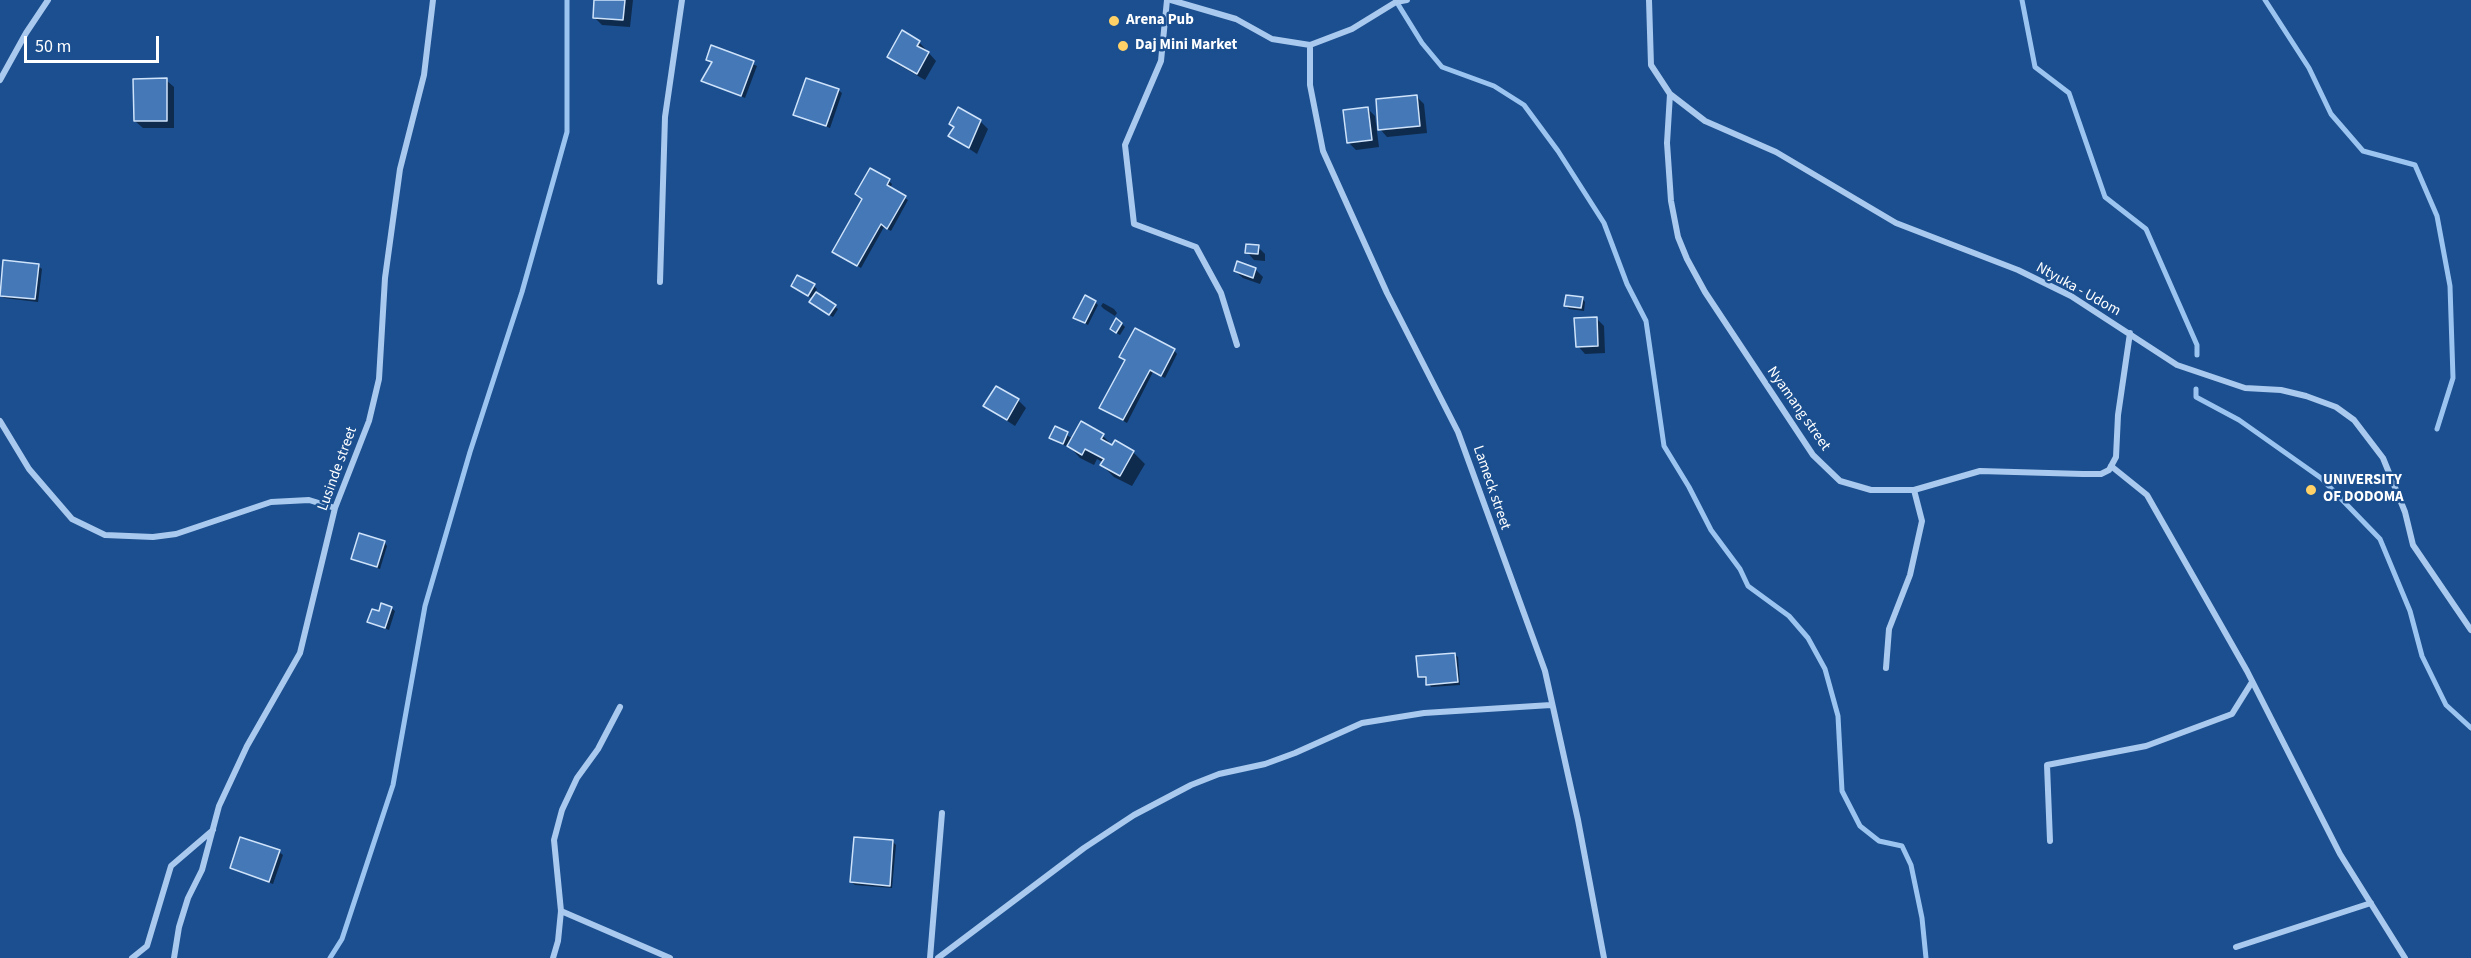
<!DOCTYPE html>
<style>
body{margin:0}
#map{position:relative;width:2471px;height:958px;overflow:hidden;background:#1b4f8f;font-family:"Source Sans 3",sans-serif}
canvas{display:block}
.scale{position:absolute;left:24px;top:36px;width:135px;height:27px;box-sizing:border-box;border:3px solid #fff;border-top:0;padding-left:8px;font-size:18px;line-height:21px;white-space:nowrap;color:#fff;-webkit-text-stroke:4px #1b4f8f;paint-order:stroke}
</style>
<div id="map">
<canvas width="2471" height="958"></canvas>
<div class="scale">50 m</div>
</div>
<script>
const c = document.querySelector('canvas').getContext('2d');
c.lineJoin = 'round';
function fillPath(path, color) { c.fillStyle = color; c.fill(path, 'evenodd'); }
const toPath = rows => new Path2D(rows.map(r => 'M' + r).join(''));
function strokePath(path, color, width, dash) { c.strokeStyle = color; c.lineWidth = width; c.lineCap = dash ? 'butt' : 'round'; c.setLineDash(dash || []); c.stroke(path); }
function write(font, color, halo, rows, align = 'center') {
  c.font = font + ' "Source Sans 3",sans-serif'; c.lineWidth = 5; c.setLineDash([]); c.textBaseline = 'middle'; c.strokeStyle = halo; c.fillStyle = color; for (const [text, x, y, turn = 0] of rows) {
    c.save(); c.translate(x, y); c.rotate((+turn || 0) * Math.PI / 180); c.textAlign = isNaN(turn) ? turn : align; if (halo) c.strokeText(text, 0, 0); c.fillText(text, 0, 0); c.restore();
  }
}
const shadow = toPath([
 [596,0,633,0,630,27,602,25,594,17],
 [919,42,936,61,925,80,897,64,889,57],
 [712,47,757,66,745,98,703,80,713,63,707,59],
 [166,80,174,87,174,128,143,128,135,121],
 [838,90,842,93,830,128,795,114],
 [1417,97,1424,104,1427,133,1387,137,1380,129],
 [1368,109,1375,116,1379,147,1356,150,1348,142],
 [980,121,988,129,977,154,950,136,955,128,951,124],
 [889,181,892,184,890,189,908,200,891,231,884,227,861,268,834,252],
 [1258,247,1265,254,1265,261,1254,260,1247,252],
 [38,266,42,269,38,302,4,298,1,295],
 [1255,269,1263,277,1260,284,1243,278,1235,271],
 [814,286,817,289,815,293,838,309,833,317,814,306,811,302,813,299,796,289],
 [1582,298,1585,302,1584,311,1569,309,1566,306],
 [1095,302,1098,305,1088,325,1075,317],
 [1103,303,1114,309,1117,313,1115,316,1104,309,1101,306],
 [1596,318,1604,326,1605,353,1585,354,1578,346],
 [1122,324,1125,327,1120,335,1115,332],
 [1174,350,1177,354,1165,378,1153,372,1127,423,1101,408],
 [1018,400,1026,408,1015,426,985,406],
 [1056,428,1073,439,1103,436,1113,446,1133,452,1145,464,1132,486,1114,477,1102,465,1104,463,1097,459,1094,465,1080,458,1067,444,1066,446,1055,441,1051,438],
 [384,542,387,546,380,569,353,559],
 [391,608,395,611,389,630,369,622],
 [1454,654,1458,657,1460,685,1431,687,1427,680,1420,676],
 [893,842,896,845,892,888,855,885,851,882],
 [279,852,283,855,273,884,232,868]
]);
const stream = toPath([
 [2022,0,2035,67,2069,93,2105,197,2146,229,2197,345,2197,355],
 [2265,0,2309,68,2331,114,2363,151,2415,165,2437,216,2450,286,2453,378,2437,429],
 [1396,1,1422,43,1442,67,1494,86,1524,105,1558,151,1604,223,1627,284,1646,321,1664,446,1689,487,1711,530,1740,569,1748,586,1789,616,1808,638,1825,669,1838,716,1842,791,1860,826,1879,841,1902,846,1911,865,1922,918,1926,958],
 [2196,389,2196,397,2239,420,2321,478,2380,539,2410,611,2422,656,2446,705,2471,728],
 [330,958,342,939,393,785,425,606,470,452,522,292,567,132,567,0]
]);
const building = toPath([
 [594,0,625,0,623,20,593,18,594,0],
 [902,30,920,41,917,46,929,52,917,74,887,57,902,30],
 [711,45,754,61,741,96,701,81,712,62,706,60,711,45],
 [167,78,167,121,134,121,133,79,167,78],
 [806,78,839,89,826,126,793,115,806,78],
 [1417,95,1420,126,1378,130,1376,99,1417,95],
 [958,107,981,120,969,148,948,136,954,127,949,124,958,107],
 [1368,107,1372,140,1347,143,1343,110,1368,107],
 [870,168,890,179,887,185,906,196,887,229,881,224,857,266,832,252,862,199,855,194,870,168],
 [1246,244,1259,245,1258,254,1245,253,1246,244],
 [3,260,39,264,35,299,0,296,3,260],
 [1237,261,1256,268,1253,278,1234,271,1237,261],
 [797,275,815,284,808,296,791,286,797,275],
 [816,292,836,305,829,315,809,302,816,292],
 [1085,295,1096,301,1085,323,1073,318,1085,295],
 [1566,295,1583,297,1581,308,1564,306,1566,295],
 [1597,317,1598,346,1576,347,1574,318,1597,317],
 [1116,318,1122,323,1116,333,1110,329,1116,318],
 [1135,328,1175,349,1161,376,1150,370,1123,420,1099,408,1125,360,1119,357,1135,328],
 [996,386,1019,399,1007,420,983,406,996,386],
 [1081,421,1104,434,1101,439,1112,445,1115,440,1134,451,1120,476,1100,465,1104,459,1085,449,1082,455,1067,446,1081,421],
 [1055,426,1068,432,1063,444,1049,438,1055,426],
 [359,533,385,541,377,567,351,559,359,533],
 [381,603,392,607,385,628,367,622,372,609,379,611,381,603],
 [1455,653,1458,682,1426,685,1426,677,1418,677,1416,656,1455,653],
 [240,837,280,850,269,882,230,868,240,837],
 [854,837,893,840,890,886,850,882,854,837]
]);
const minor = toPath([
 [1167,0,1161,61,1125,145,1134,224,1196,247,1221,293,1237,345],
 [1171,0,1236,19,1272,39,1310,45,1352,29,1396,2,1407,0],
 [1649,0,1651,65,1670,94,1705,121,1776,152,1896,223,2018,270,2071,296,2177,365,2245,388,2281,390,2306,396,2336,407,2354,420,2383,458,2405,512,2413,545,2471,630],
 [1310,45,1310,85,1323,151,1387,293,1458,432,1545,671,1578,820,1604,958],
 [0,80,26,33,48,0],
 [1670,94,1667,143,1671,201,1678,237,1687,259,1705,292,1813,455,1840,481,1871,490,1914,490,1980,471,2083,474,2101,474,2109,470,2116,457,2118,415,2130,333],
 [660,282,665,117,682,0],
 [0,421,29,469,72,519,105,535,153,537,176,534,271,502,309,500,335,508],
 [2111,466,2147,495,2247,671,2340,854,2405,958],
 [1886,668,1889,629,1910,575,1922,521,1914,490],
 [2050,841,2047,765,2146,746,2232,714,2252,682],
 [561,911,670,958],
 [2236,947,2371,903],
 [132,958,147,946,171,866,213,830],
 [174,958,179,927,188,898,202,870,219,806,247,746,300,653,335,508,369,421,379,379,385,278,400,169,424,75,433,0],
 [553,958,558,941,561,911,554,840,562,810,577,778,598,749,620,707],
 [930,958,942,813],
 [938,958,1084,848,1134,815,1191,785,1219,774,1265,764,1295,753,1362,723,1424,713,1551,705]
]);
const markers = [
 [1114,21,6,"#ffd166"],
 [1123,46,6,"#ffd166"],
 [2311,490,6,"#ffd166"]
];
const poiNames = [
 ["Arena Pub",1126,21],
 ["Daj Mini Market",1135,46],
 ["UNIVERSITY",2323,481],
 ["OF DODOMA",2323,498]
];
const streetNames = [
 ["Ntyuka - Udom",2078,290,29],
 ["Nyamang street",1798,409,55],
 ["Lusinde street",338,469,-70],
 ["Lameck street",1491,488,71]
];
fillPath(shadow, '#0007');
strokePath(stream, '#9cc4f0', 5);
fillPath(building, '#4478b7');
strokePath(building, '#cfe3fa', 1.5);
strokePath(minor, '#a9c9ee', 6);
for (const [x, y, r, color] of markers) { const dot = new Path2D(); dot.arc(x, y, r, 0, 2 * Math.PI); c.fillStyle = color; c.fill(dot); strokePath(dot, '#1b4f8f', 2); }
write('bold 15px', '#fff', '#1b4f8f', poiNames, 'left');
write('15px', '#fff', '#1b4f8f', streetNames);
</script>
